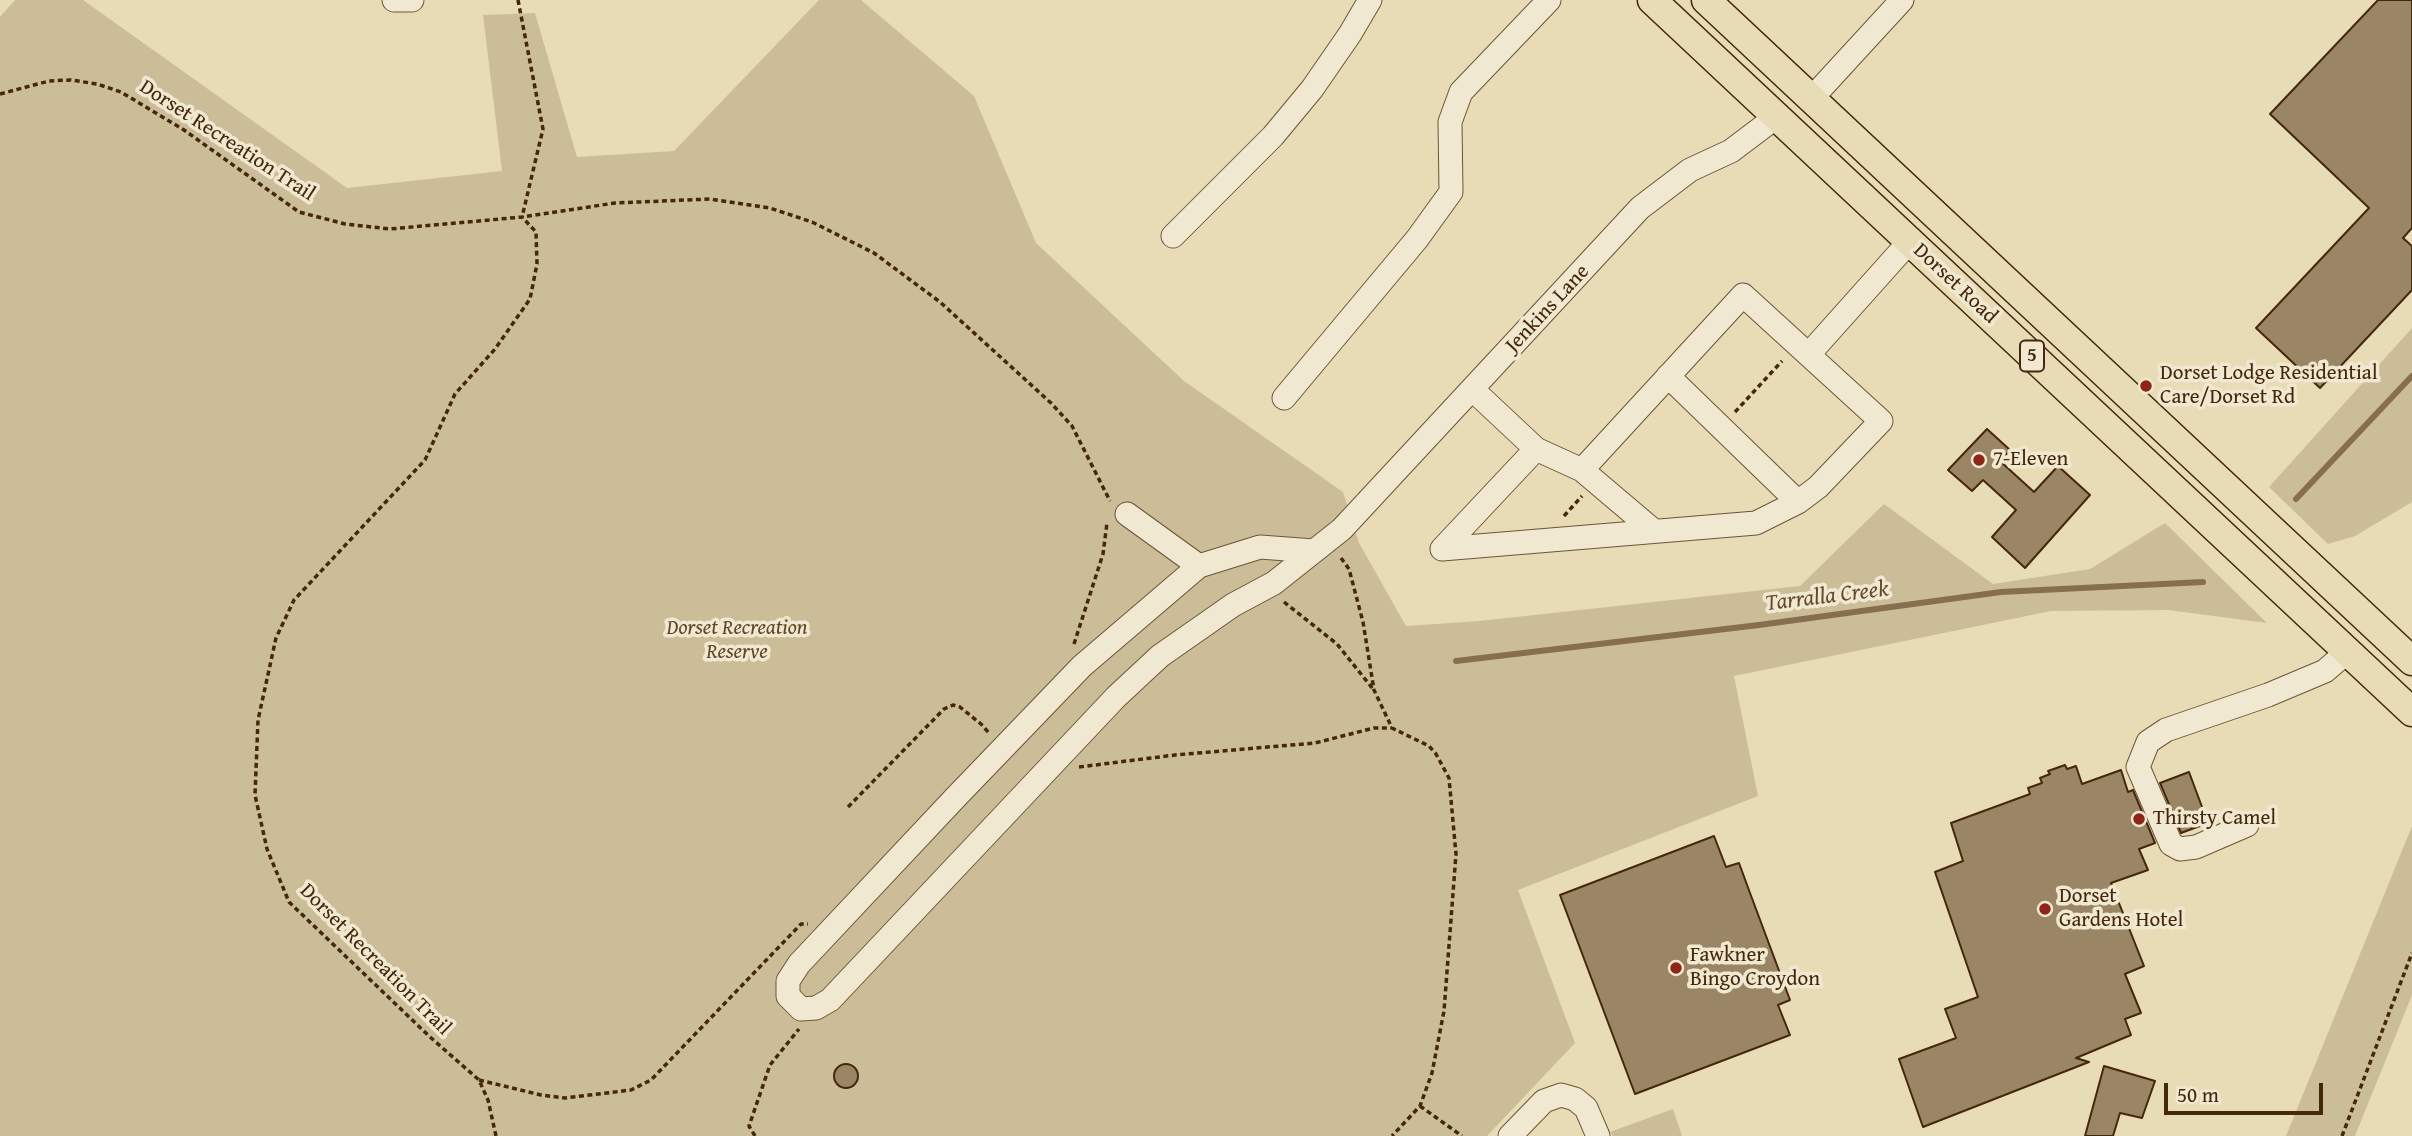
<!DOCTYPE html>
<style>
body{margin:0}
#map{position:relative;width:2412px;height:1136px;overflow:hidden;background:#e8dcb6;font-family:"Gentium Book Plus",serif}
canvas{display:block}
.scale{position:absolute;left:2164px;top:1083px;width:159px;height:32px;box-sizing:border-box;border:4px solid #45270c;border-top:0;padding-left:9px;font-size:21px;line-height:24px;white-space:nowrap;color:#45270c;-webkit-text-stroke:5px #f0e8d0;paint-order:stroke}
</style>
<div id="map">
<canvas width="2412" height="1136"></canvas>
<div class="scale">50 m</div>
</div>
<script>
const c = document.querySelector('canvas').getContext('2d');
c.lineJoin = 'round';
function fillPath(path, color) { c.fillStyle = color; c.fill(path, 'evenodd'); }
const toPath = rows => new Path2D(rows.map(r => 'M' + r).join(''));
function strokePath(path, color, width, dash) { c.strokeStyle = color; c.lineWidth = width; c.lineCap = dash ? 'butt' : 'round'; c.setLineDash(dash || []); c.stroke(path); }
function write(font, color, halo, rows, align = 'center') {
  c.font = font + ' "Gentium Book Plus",serif'; c.lineWidth = 7; c.setLineDash([]); c.textBaseline = 'middle'; c.strokeStyle = halo; c.fillStyle = color; for (const [text, x, y, turn = 0] of rows) {
    c.save(); c.translate(x, y); c.rotate((+turn || 0) * Math.PI / 180); c.textAlign = isNaN(turn) ? turn : align; if (halo) c.strokeText(text, 0, 0); c.fillText(text, 0, 0); c.restore();
  }
}
const green = toPath([
 [15,0,83,0,347,188,502,171,483,15,535,13,577,157,674,151,819,0,861,0,974,96,1036,243,1184,381,1343,492,1359,543,1406,626,1479,621,1800,586,1884,504,1993,584,2090,569,2165,523,2267,623,2168,610,2051,611,1734,676,1758,796,1518,890,1575,1043,1487,1136,0,1136,0,17],
 [2412,328,2412,502,2355,536,2328,544,2269,487],
 [2412,826,2412,995,2355,1136,2286,1136],
 [1673,1109,1682,1136,1613,1136,1610,1132]
]);
const stream = toPath([
 [2296,499,2412,376],
 [1456,661,1759,625,2001,592,2203,582]
]);
const building = toPath([
 [2378,0,2412,0,2412,228,2403,238,2412,246,2412,290,2320,388,2256,328,2369,208,2270,114,2378,0],
 [1987,429,2010,450,2000,461,2034,492,2058,466,2090,495,2025,568,1992,537,2016,510,1983,480,1972,491,1948,470,1987,429],
 [2065,765,2067,769,2076,766,2082,784,2121,770,2128,792,2133,790,2155,843,2139,849,2148,870,2111,883,2144,966,2125,974,2141,1013,2125,1019,2131,1035,2076,1058,2089,1062,1923,1127,1899,1059,1956,1038,1945,1009,1978,997,1935,872,1963,861,1951,823,2030,794,2028,788,2042,783,2040,778,2050,774,2048,771,2065,765],
 [2189,772,2208,823,2181,833,2160,783,2189,772],
 [1714,836,1726,867,1739,863,1750,893,1790,1000,1778,1005,1790,1035,1635,1094,1560,895,1714,836],
 '834 1076a12 12 0 1 1 24 0a12 12 0 1 1-24 0Z',
 [2104,1066,2155,1081,2142,1118,2120,1113,2113,1136,2085,1136,2104,1066]
]);
const path = toPath([
 [518,0,543,129,522,217],
 [0,94,49,81,71,80,97,84,121,92,184,130,299,212,345,224,390,229,522,217,615,203,710,199,770,208,812,222,874,253,940,302,1051,403,1072,426,1110,501],
 [1735,412,1782,361],
 [1564,516,1582,496],
 [1341,558,1349,569,1363,622,1374,690,1392,728,1429,746,1436,754,1449,778,1456,854,1444,1011,1432,1073,1420,1106,1392,1136],
 [1284,602,1337,644,1373,689],
 [1074,644,1103,554,1107,523],
 [1079,767,1175,755,1315,743,1374,728,1392,728],
 [848,807,944,709,953,705,960,707,981,724,989,733],
 [479,1080,541,1095,565,1098,631,1090,651,1080,801,924,808,924],
 [1420,1106,1462,1136],
 [496,1136,488,1100,479,1080,430,1037,289,902,267,849,255,795,258,720,276,638,294,600,425,460,455,394,495,349,530,299,537,264,536,232,522,217],
 [755,1136,749,1126,770,1065,799,1029],
 [2342,1136,2412,953]
]);
const minor = toPath([
 [394,0,412,0],
 [1812,98,1902,0],
 [1173,236,1273,136,1312,89,1350,34,1370,0],
 [1809,354,1910,241],
 [1668,376,1798,502],
 [1473,390,1536,449,1582,470,1654,531],
 [1284,398,1417,239,1451,192,1450,122,1461,92,1549,0],
 [1536,449,1442,549,1756,523,1798,502,1818,487,1881,421,1743,295,1582,470],
 [1127,514,1199,566],
 [1314,551,1260,547,1199,566,1082,666,955,798,799,964,788,981,788,996,801,1009,816,1008,830,1000,1116,697,1160,656,1233,605,1274,583,1342,529,1640,208,1690,170,1731,151,1776,117],
 [2247,825,2196,847,2180,849,2171,844,2138,767,2148,742,2166,730,2268,695,2325,671,2347,652],
 [1510,1136,1544,1101,1561,1095,1575,1099,1586,1108,1598,1136]
]);
const major = toPath([
 [1652,0,2412,712],
 [1706,0,2412,661]
]);
const markers = [
 [2146,386,7,"#8f2418"],
 [1979,460,7,"#8f2418"],
 [2139,819,7,"#8f2418"],
 [2045,909,7,"#8f2418"],
 [1676,968,7,"#8f2418"]
];
const shields = [
 [2032,356,24]
];
const shieldNames = [
 ["5",2032,356]
];
const streetNames = [
 ["Dorset Recreation Trail",227,141,33],
 ["Dorset Road",1955,284,43],
 ["Jenkins Lane",1548,309,-47],
 ["Dorset Recreation Trail",375,960,45]
];
const poiNames = [
 ["Dorset Lodge Residential",2160,374],
 ["Care/Dorset Rd",2160,398],
 ["7-Eleven",1993,460],
 ["Thirsty Camel",2153,819],
 ["Dorset",2059,897],
 ["Gardens Hotel",2059,921],
 ["Fawkner",1690,956],
 ["Bingo Croydon",1690,980]
];
const parkNames = [
 ["Dorset Recreation",737,629],
 ["Reserve",737,653]
];
const waterNames = [
 ["Tarralla Creek",1827,597,-7]
];
fillPath(green, '#ccbd99');
strokePath(stream, '#866e4f', 6);
fillPath(building, '#9a8564');
strokePath(building, '#45270c', 2);
strokePath(minor, '#6e5436', 25);
strokePath(major, '#45270c', 31);
strokePath(path, '#45270c', 3.5, [5, 3.5]);
strokePath(minor, '#f0e8d0', 23);
strokePath(major, '#e8dcb6', 28);
for (const [x, y, r, color] of markers) { const dot = new Path2D(); dot.arc(x, y, r, 0, 2 * Math.PI); c.fillStyle = color; c.fill(dot); strokePath(dot, '#f0e8d0', 2.5); }
for (const [x, y, w] of shields) { const box = new Path2D(); box.roundRect(x - w / 2, y - 15.5, w, 31, 5); c.fillStyle = '#f0e8d0'; c.fill(box); strokePath(box, '#45270c', 2); }
write('bold 19px', '#45270c', null, shieldNames);
write('21px', '#45270c', '#f0e8d0', streetNames);
write('21px', '#45270c', '#f0e8d0', poiNames, 'left');
write('italic 21px', '#604528', '#f0e8d0', parkNames);
write('italic 23px', '#654b2e', '#f0e8d0', waterNames);
</script>
